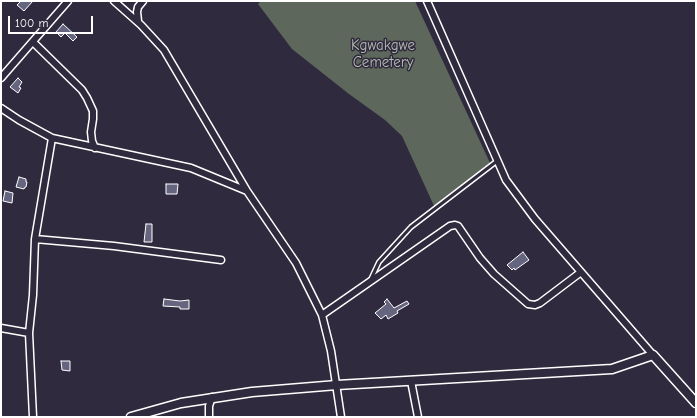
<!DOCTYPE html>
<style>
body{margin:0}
#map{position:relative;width:697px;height:418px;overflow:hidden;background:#2f2a3d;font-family:"Comic Neue",sans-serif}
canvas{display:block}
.frame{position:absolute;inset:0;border:2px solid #fff;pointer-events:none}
.scale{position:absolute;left:8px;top:16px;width:85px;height:18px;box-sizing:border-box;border:2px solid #fff;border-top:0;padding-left:5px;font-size:12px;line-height:14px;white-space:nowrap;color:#fff;-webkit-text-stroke:3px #2f2a3d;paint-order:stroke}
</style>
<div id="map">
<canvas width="697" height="418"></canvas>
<div class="frame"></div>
<div class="scale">100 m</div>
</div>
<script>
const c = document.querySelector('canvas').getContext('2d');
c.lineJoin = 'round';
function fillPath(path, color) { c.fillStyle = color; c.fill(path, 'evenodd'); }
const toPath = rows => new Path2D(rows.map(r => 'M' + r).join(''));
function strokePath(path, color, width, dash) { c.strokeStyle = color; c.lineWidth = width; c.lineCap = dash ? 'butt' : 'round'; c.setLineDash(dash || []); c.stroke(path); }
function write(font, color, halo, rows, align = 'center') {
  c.font = font + ' "Comic Neue",sans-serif'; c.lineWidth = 3; c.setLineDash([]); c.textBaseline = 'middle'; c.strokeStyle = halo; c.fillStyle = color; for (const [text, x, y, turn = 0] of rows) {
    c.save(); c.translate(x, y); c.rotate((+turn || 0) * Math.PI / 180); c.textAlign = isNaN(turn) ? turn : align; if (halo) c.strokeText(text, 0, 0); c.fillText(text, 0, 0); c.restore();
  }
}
const green = toPath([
 [261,1,415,1,491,165,435,208,402,136,385,120,349,94,292,49,258,4]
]);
const building = toPath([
 [21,1,33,1,24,11,17,5,21,1],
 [63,24,77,37,73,41,65,33,61,37,56,32,63,24],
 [18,78,22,82,19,87,21,88,18,93,10,87,18,78],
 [19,177,26,179,26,182,27,182,26,187,25,187,24,189,16,187,19,177],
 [166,184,178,184,177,194,166,194,166,184],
 [5,191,13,193,12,203,3,201,5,191],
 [146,224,152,224,152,242,144,242,146,224],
 [523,252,529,260,515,270,514,268,512,270,507,265,523,252],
 [164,299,180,301,189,300,189,309,180,309,180,307,163,306,164,299],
 [387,299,394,308,407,301,409,304,397,311,398,313,388,319,386,315,381,319,375,313,386,304,384,302,387,299],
 [61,361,70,361,70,371,62,370,61,361]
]);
const lane = toPath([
 [371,279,379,262,411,227,497,161]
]);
const street = toPath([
 [114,1,141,25,164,50,247,191,296,263,322,315],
 [427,1,506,180,535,219,653,355],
 [138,21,137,12,138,7,143,1],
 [33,42,82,90,87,98,93,111,93,119,91,132,92,141,95,148],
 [1,78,68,1],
 [1,108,19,120,52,138,191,168,247,191],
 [35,239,114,246,221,260],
 [1,328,29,333],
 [411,381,418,417],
 [33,417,29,333,33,295,35,239,52,138],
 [209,417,209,406,212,397],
 [341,417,331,351,322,315,450,226,455,225,458,226,480,258,494,274,528,304,535,305,540,303,581,272]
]);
const secondary = toPath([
 [131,417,181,403,252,392,337,385,612,369,653,355,696,403]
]);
const parkNames = [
 ["Kgwakgwe",383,46],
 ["Cemetery",383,63]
];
fillPath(green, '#5e675b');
fillPath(building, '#666580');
strokePath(building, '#fff', 1);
strokePath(lane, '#fff', 6);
strokePath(street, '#fff', 9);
strokePath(secondary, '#fff', 11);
strokePath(lane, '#2f2a3d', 3);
strokePath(street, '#2f2a3d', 6);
strokePath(secondary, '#2f2a3d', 8);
write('15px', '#b7bbb5', '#2f2a3d', parkNames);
</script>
